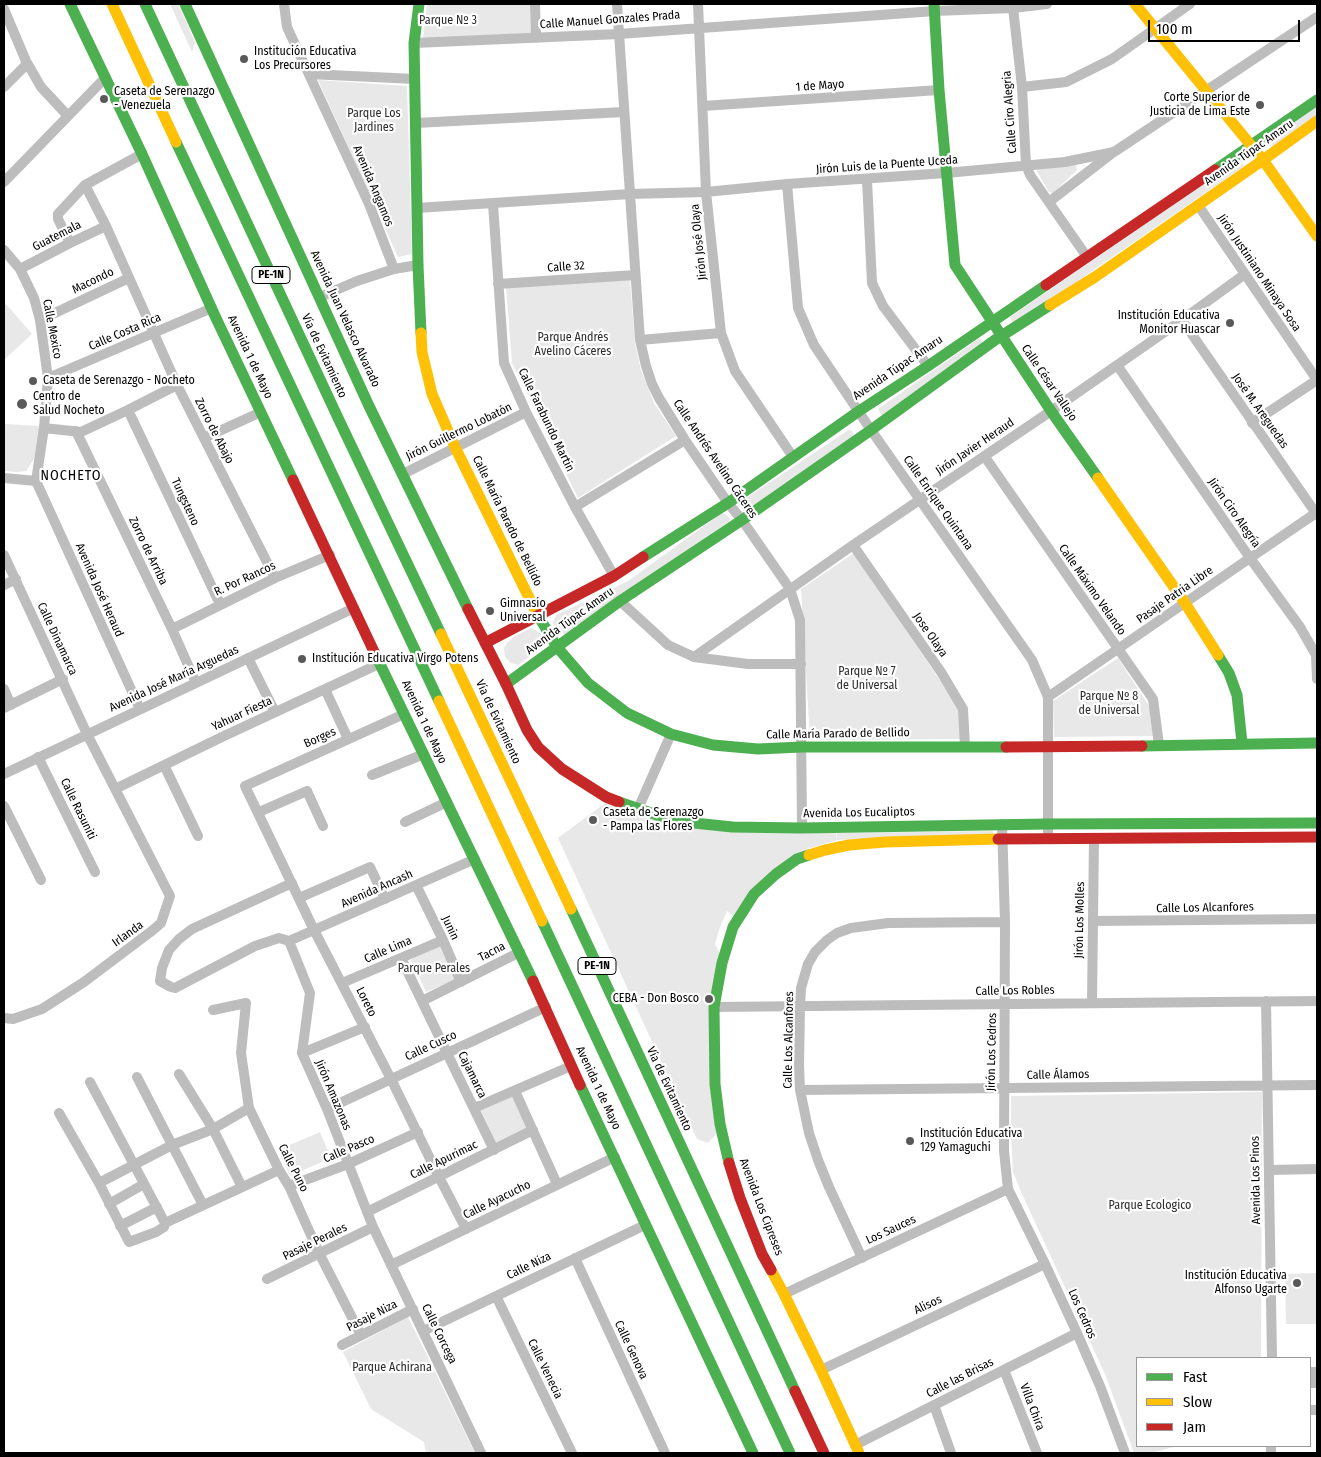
<!DOCTYPE html>
<meta charset="utf-8">
<style>
body{margin:0}
#map{position:relative;width:1321px;height:1457px;overflow:hidden;background:#fff;font-family:"Fira Sans Condensed",sans-serif}
canvas{display:block}
.frame{position:absolute;inset:0;border:5px solid #000;pointer-events:none}
.legend{position:absolute;left:1136px;top:1357px;width:175px;height:90px;box-sizing:border-box;background:#fff;border:1px solid #999;margin:0;padding:6px 9px;list-style:none;font-size:15px;color:#000}
.legend li{display:flex;align-items:center;gap:10px;height:25px}
.legend b{width:25px;border:1px solid #999}
.scale{position:absolute;left:1148px;top:20px;width:152px;height:22px;box-sizing:border-box;border:2px solid #000;border-top:0;padding-left:6px;font-size:15px;line-height:18px;white-space:nowrap;color:#000;-webkit-text-stroke:4px #fff;paint-order:stroke}
</style>
<div id="map">
<canvas width="1321" height="1457"></canvas>
<div class="frame"></div>
<ul class="legend">
<li><b style="height:6px;background:#4caf50"></b>Fast</li>
<li><b style="height:6px;background:#ffc107"></b>Slow</li>
<li><b style="height:6px;background:#c62828"></b>Jam</li>
</ul>
<div class="scale">100 m</div>
</div>
<script>
const c = document.querySelector('canvas').getContext('2d');
c.lineJoin = 'round';
function fillPath(path, color) { c.fillStyle = color; c.fill(path, 'evenodd'); }
const toPath = rows => new Path2D(rows.map(r => 'M' + r).join(''));
function strokePath(path, color, width, dash) { c.strokeStyle = color; c.lineWidth = width; c.lineCap = dash ? 'butt' : 'round'; c.setLineDash(dash || []); c.stroke(path); }
function write(font, color, halo, rows, align = 'center') {
  c.font = font + ' "Fira Sans Condensed",sans-serif'; c.lineWidth = 4.5; c.setLineDash([]); c.textBaseline = 'middle'; c.strokeStyle = halo; c.fillStyle = color; for (const [text, x, y, turn = 0] of rows) {
    c.save(); c.translate(x, y); c.rotate((+turn || 0) * Math.PI / 180); c.textAlign = isNaN(turn) ? turn : align; if (halo) c.strokeText(text, 0, 0); c.fillText(text, 0, 0); c.restore();
  }
}
const green = toPath([
 [170,4,178,4,195,42,192,52],
 [427,4,530,4,531,33,423,39],
 [318,80,407,86,412,254,398,257],
 [1317,106,1317,117,1273,147,1269,138],
 [1240,159,1244,166,1014,325,1010,317],
 [1074,164,1076,165,1077,170,1053,193,1049,192,1039,175,1037,171,1038,169],
 [630,280,635,344,641,370,654,403,676,436,578,498,512,363,506,287],
 [6,304,32,334,4,360,4,306],
 [980,338,984,346,883,417,878,409],
 [4,424,40,426,37,450,34,459,26,471,18,472,4,471],
 [850,429,855,436,749,509,745,509,742,504,745,499],
 [722,513,726,514,731,520,565,634,560,633,554,627,553,622,556,615,628,581],
 [854,553,963,715,963,739,810,740,801,589],
 [531,628,539,632,543,637,544,643,542,648,518,665,511,663,505,657,504,648,507,643,515,636],
 [1118,658,1149,706,1153,736,1054,737,1053,701],
 [608,801,632,812,836,831,837,840,837,833,993,831,993,834,837,840,807,849,733,916,727,911,719,930,715,944,719,952,719,1131,708,1143,697,1139,558,838],
 [441,944,457,979,426,992,411,959],
 [1262,1092,1261,1358,1137,1358,1137,1446,1177,1446,1151,1453,1134,1453,1105,1374,1022,1194,1013,1172,1011,1136,1011,1096],
 [511,1094,528,1130,497,1146,480,1108],
 [320,1132,331,1158,290,1176,278,1150],
 [1317,1273,1317,1324,1286,1324,1285,1274],
 [408,1317,475,1453,426,1453,424,1442,371,1409,343,1352]
]);
const water = toPath([
 [1310,1367,1317,1367,1317,1388,1310,1388]
]);
const street = toPath([
 [284,4,287,27,369,204,394,269],
 [535,4,536,38],
 [617,4,640,340,646,366,652,384,659,398,685,440,728,503,742,520,790,589,800,620,802,828],
 [698,4,706,192,721,333,735,371,793,457],
 [1013,8,1022,87,1026,165,1030,175,1087,257],
 [4,9,26,61,41,87,68,116],
 [414,43,619,34,935,11,1013,8,1047,4],
 [309,74,415,79],
 [4,87,25,66,26,61],
 [1022,87,1066,82,1112,59,1190,4],
 [703,106,939,90],
 [416,123,624,112],
 [867,180,872,283,883,306,928,366],
 [4,182,105,78],
 [787,184,798,308,814,345,871,430,1032,660,1048,697,1048,838],
 [85,185,106,226,177,385,275,578],
 [1049,202,1111,154],
 [493,204,504,363,526,412,575,507,614,576],
 [1198,205,1317,380,1252,423],
 [417,208,630,194,706,192,787,184,946,173,1065,162,1114,152,1317,17],
 [70,243,58,219,58,214,85,185,142,154],
 [4,250,20,269,34,298,40,320,48,378,44,428,36,481],
 [20,269,70,243,106,226],
 [498,284,635,275],
 [320,297,357,281,394,269,418,265],
 [40,320,129,278],
 [1182,320,1317,515],
 [640,340,721,333],
 [1117,365,1250,558,1300,627,1316,655,1317,679],
 [48,378,212,308],
 [128,410,220,604],
 [44,428,81,432,128,410,177,385],
 [76,431,172,629,196,683],
 [204,438,261,412],
 [985,457,1153,699,1159,745],
 [403,474,526,412],
 [4,478,36,481],
 [36,481,140,709],
 [575,507,685,440],
 [853,545,941,672,963,709,965,747],
 [4,555,87,734,170,896,161,923,153,930,84,982,42,1009,13,1019,4,1018],
 [4,585,16,579],
 [620,601,668,645,694,657,748,664,801,664],
 [172,629,275,578,330,555],
 [694,657,853,545,1051,411,1182,320,1245,274],
 [248,658,275,712],
 [4,689,11,705],
 [325,689,348,739],
 [1048,697,1250,558,1316,513],
 [4,708,63,679],
 [404,714,245,786,314,930,391,1079,439,1177,466,1229],
 [38,757,95,872],
 [164,765,198,836],
 [4,774,354,608],
 [372,775,424,754],
 [115,789,224,736,381,663],
 [4,806,41,880],
 [638,809,671,734],
 [259,812,307,791,323,826],
 [405,822,447,802],
 [1002,824,1005,922,1004,1151,1008,1189,1045,1264,1077,1333,1100,1386,1125,1453],
 [416,885,443,940,461,982],
 [299,898,370,867,385,899],
 [1093,921,1317,919],
 [289,941,310,993,302,1053,327,1109,373,1227,481,1453],
 [289,941,279,938,255,946,175,988,171,987,160,981,162,968,169,950,179,939,192,929,292,883],
 [289,941,475,859],
 [401,958,494,1150],
 [342,983,443,940],
 [422,1001,520,952],
 [1266,1001,1272,1358],
 [1092,1003,1094,838],
 [714,1007,1317,1001],
 [213,1010,246,1003,241,1053,249,1108,279,1170,289,1186,319,1253,361,1335],
 [302,1053,365,1027],
 [179,1074,213,1129,242,1187],
 [137,1077,203,1205],
 [90,1082,165,1223],
 [800,1090,1317,1085],
 [515,1091,557,1184],
 [474,1108,571,1066],
 [327,1109,546,1007],
 [59,1113,99,1183,129,1242,156,1232,164,1227,165,1223,279,1170],
 [1269,1170,1317,1169],
 [99,1183,172,1145,213,1129,249,1108],
 [289,1186,348,1164,418,1132],
 [109,1204,144,1184],
 [367,1212,533,1130],
 [120,1226,157,1207],
 [575,1258,665,1453],
 [862,1258,829,1187,818,1160,809,1133,800,1090,799,1066,800,1007,801,988,808,964,815,952,827,940,837,933,851,928,888,923,1005,922],
 [391,1265,615,1157],
 [267,1279,373,1227],
 [784,1294,1008,1189],
 [496,1296,572,1453],
 [423,1331,645,1225],
 [342,1345,413,1309],
 [821,1370,1045,1264],
 [1004,1370,1037,1453],
 [934,1405,951,1453],
 [1310,1410,1317,1410],
 [855,1445,1077,1333],
 [1271,1453,1271,1446]
]);
const fast = toPath([
 [70,4,142,154,215,316,293,480],
 [145,4,339,420,441,634],
 [185,4,369,406,468,609],
 [419,4,414,43,418,265,421,333],
 [934,4,939,90,955,265,1051,411,1098,478],
 [176,142,439,701],
 [1215,170,1317,100],
 [643,557,728,503,859,411,928,366,1046,285],
 [536,612,557,647,588,683,627,713,671,734,713,745,758,749,802,747,1006,747],
 [1218,655,1229,673,1237,695,1242,743],
 [377,658,533,981],
 [506,684,620,601,742,520,871,430,995,340,1050,305],
 [1142,746,1317,743],
 [619,802,660,816,694,823,732,827,802,828,1047,824,1317,823],
 [571,909,795,1391],
 [542,921,790,1453],
 [580,1085,753,1453],
 [729,1163,720,1124,715,1084,714,1007,722,963,733,927,754,894,776,874,797,859,809,855]
]);
const slow = toPath([
 [112,4,176,142],
 [1135,4,1263,160,1317,121],
 [1050,305,1095,277,1263,160,1317,236],
 [421,333,422,352,432,394,455,447,536,612],
 [1098,478,1185,603,1218,655],
 [441,634,571,909],
 [439,701,542,921],
 [809,855,825,850,849,845,885,842,998,839],
 [771,1270,784,1294,821,1370,859,1453]
]);
const jam = toPath([
 [1046,285,1215,170],
 [293,480,377,658],
 [468,609,506,684,527,730,538,747,562,769,606,797,619,802],
 [485,643,614,576,643,557],
 [1006,747,1142,746],
 [998,839,1317,837],
 [533,981,580,1085],
 [729,1163,740,1198,762,1254,771,1270],
 [795,1391,824,1453]
]);
const markers = [
 [244,59,5,"#595959"],
 [104,99,5,"#595959"],
 [1260,105,5,"#595959"],
 [1230,323,5,"#595959"],
 [33,381,5,"#595959"],
 [22,404,6,"#595959"],
 [490,611,5,"#595959"],
 [302,659,5,"#595959"],
 [593,820,5,"#595959"],
 [709,999,5,"#595959"],
 [910,1141,5,"#595959"],
 [1297,1283,5,"#595959"]
];
const shields = [
 [271,275,38],
 [597,966,38]
];
const shieldNames = [
 ["PE-1N",271,275],
 ["PE-1N",597,966]
];
const streetNames = [
 ["Calle Manuel Gonzales Prada",610,20,-4],
 ["1 de Mayo",820,86,-4],
 ["Calle Ciro Alegria",1010,112,-94],
 ["Avenida Túpac Amaru",1249,153,-35],
 ["Jirón Luis de la Puente Uceda",887,165,-4],
 ["Avenida Angamos",373,186,67],
 ["Guatemala",57,236,-27],
 ["Jirón José Olaya",699,242,-96],
 ["Calle 32",566,267,-4],
 ["Jirón Justiniano Minaya Sosa",1259,273,56],
 ["Macondo",93,281,-26],
 ["Avenida Juan Velasco Alvarado",345,319,65],
 ["Calle Mexico",52,329,79],
 ["Calle Costa Rica",125,332,-23],
 ["Vía de Evitamiento",324,356,65],
 ["Avenida 1 de Mayo",250,357,65],
 ["Avenida Túpac Amaru",898,368,-34],
 ["Calle César Vallejo",1049,383,56],
 ["José M. Areguedas",1260,411,55],
 ["Calle Farabundo Martín",546,420,64],
 ["Zorro de Abajo",214,431,63],
 ["Jirón Guillermo Lobatón",459,432,-26],
 ["Jirón Javier Heraud",975,447,-34],
 ["Calle Andrés Avelino Cáceres",715,459,56],
 ["Tungsteno",185,502,65],
 ["Calle Enrique Quintana",938,503,55],
 ["Jirón Ciro Alegría",1234,513,55],
 ["Calle María Parado de Bellido",507,521,64],
 ["Zorro de Arriba",148,551,64],
 ["R. Por Rancos",245,579,-25],
 ["Avenida José Heraud",99,590,66],
 ["Calle Máximo Velando",1092,590,55],
 ["Pasaje Patria Libre",1175,595,-35],
 ["Avenida Túpac Amaru",570,621,-36],
 ["Jose Olaya",930,635,55],
 ["Calle Dinamarca",57,639,65],
 ["Avenida José María Arguedas",174,679,-25],
 ["Yahuar Fiesta",242,714,-25],
 ["Avenida 1 de Mayo",424,722,65],
 ["Vía de Evitamiento",498,722,65],
 ["Calle María Parado de Bellido",838,734,-1],
 ["Borges",320,738,-24],
 ["Calle Rasuniti",78,809,64],
 ["Avenida Los Eucaliptos",859,813,-1],
 ["Avenida Ancash",377,889,-24],
 ["Calle Los Alcanfores",1205,908,-1],
 ["Jirón Los Molles",1080,920,-89],
 ["Junin",450,928,65],
 ["Irlanda",128,934,-36],
 ["Calle Lima",388,950,-23],
 ["Tacna",492,952,-27],
 ["Calle Los Robles",1015,991,-1],
 ["Loreto",366,1002,63],
 ["Calle Los Alcanfores",789,1040,-89],
 ["Calle Cusco",431,1046,-25],
 ["Jirón Los Cedros",992,1052,-89],
 ["Cajamarca",472,1075,64],
 ["Calle Álamos",1058,1075,-1],
 ["Avenida 1 de Mayo",598,1088,65],
 ["Vía de Evitamiento",669,1089,65],
 ["Jirón Amazonas",333,1095,67],
 ["Calle Pasco",349,1149,-23],
 ["Calle Apurimac",444,1160,-26],
 ["Calle Puno",293,1168,63],
 ["Avenida Los Pinos",1256,1180,-91],
 ["Calle Ayacucho",497,1200,-26],
 ["Avenida Los Cipreses",761,1207,69],
 ["Los Sauces",891,1230,-25],
 ["Pasaje Perales",315,1242,-26],
 ["Calle Niza",529,1266,-26],
 ["Alisos",928,1305,-25],
 ["Los Cedros",1082,1314,66],
 ["Pasaje Niza",372,1316,-27],
 ["Calle Corcega",439,1334,64],
 ["Calle Genova",631,1350,65],
 ["Calle Venecia",545,1369,64],
 ["Calle las Brisas",960,1378,-27],
 ["Villa Chira",1032,1407,69]
];
const parkNames = [
 ["Parque Nº 3",448,21],
 ["Parque Los",374,114],
 ["Jardines",374,128],
 ["Parque Andrés",573,338],
 ["Avelino Cáceres",573,352],
 ["Parque Nº 7",867,672],
 ["de Universal",867,686],
 ["Parque Nº 8",1109,697],
 ["de Universal",1109,711],
 ["Parque Perales",434,969],
 ["Parque Ecologico",1150,1206],
 ["Parque Achirana",392,1368]
];
const poiNames = [
 ["Institución Educativa",254,52],
 ["Los Precursores",254,66],
 ["Caseta de Serenazgo",114,92],
 ["- Venezuela",114,106],
 ["Corte Superior de",1250,98,"right"],
 ["Justicia de Lima Este",1250,112,"right"],
 ["Institución Educativa",1220,316,"right"],
 ["Monitor Huascar",1220,330,"right"],
 ["Caseta de Serenazgo - Nocheto",43,381],
 ["Centro de",33,397],
 ["Salud Nocheto",33,411],
 ["Gimnasio",500,604],
 ["Universal",500,618],
 ["Institución Educativa Virgo Potens",312,659],
 ["Caseta de Serenazgo",603,813],
 ["- Pampa las Flores",603,827],
 ["CEBA - Don Bosco",699,999,"right"],
 ["Institución Educativa",920,1134],
 ["129 Yamaguchi",920,1148],
 ["Institución Educativa",1287,1276,"right"],
 ["Alfonso Ugarte",1287,1290,"right"]
];
const neighbourhoodNames = [
 ["NOCHETO",71,476]
];
fillPath(green, '#e8e8e8');
fillPath(water, '#bababa');
strokePath(street, '#bdbdbd', 10);
strokePath(fast, '#4caf50', 11);
strokePath(slow, '#ffc107', 11);
strokePath(jam, '#c62828', 11);
for (const [x, y, r, color] of markers) { const dot = new Path2D(); dot.arc(x, y, r, 0, 2 * Math.PI); c.fillStyle = color; c.fill(dot); strokePath(dot, '#fff', 2); }
for (const [x, y, w] of shields) { const box = new Path2D(); box.roundRect(x - w / 2, y - 8.5, w, 17, 4); c.fillStyle = '#fff'; c.fill(box); strokePath(box, '#000', 1); }
write('bold 11px', '#000', null, shieldNames);
write('12px', '#000', '#fff', streetNames);
write('12px', '#2c2c2c', '#fff', parkNames);
write('12px', '#000', '#fff', poiNames, 'left');
c.letterSpacing = '1px';
write('14px', '#000', '#fff', neighbourhoodNames);
c.letterSpacing = '0px';
</script>
